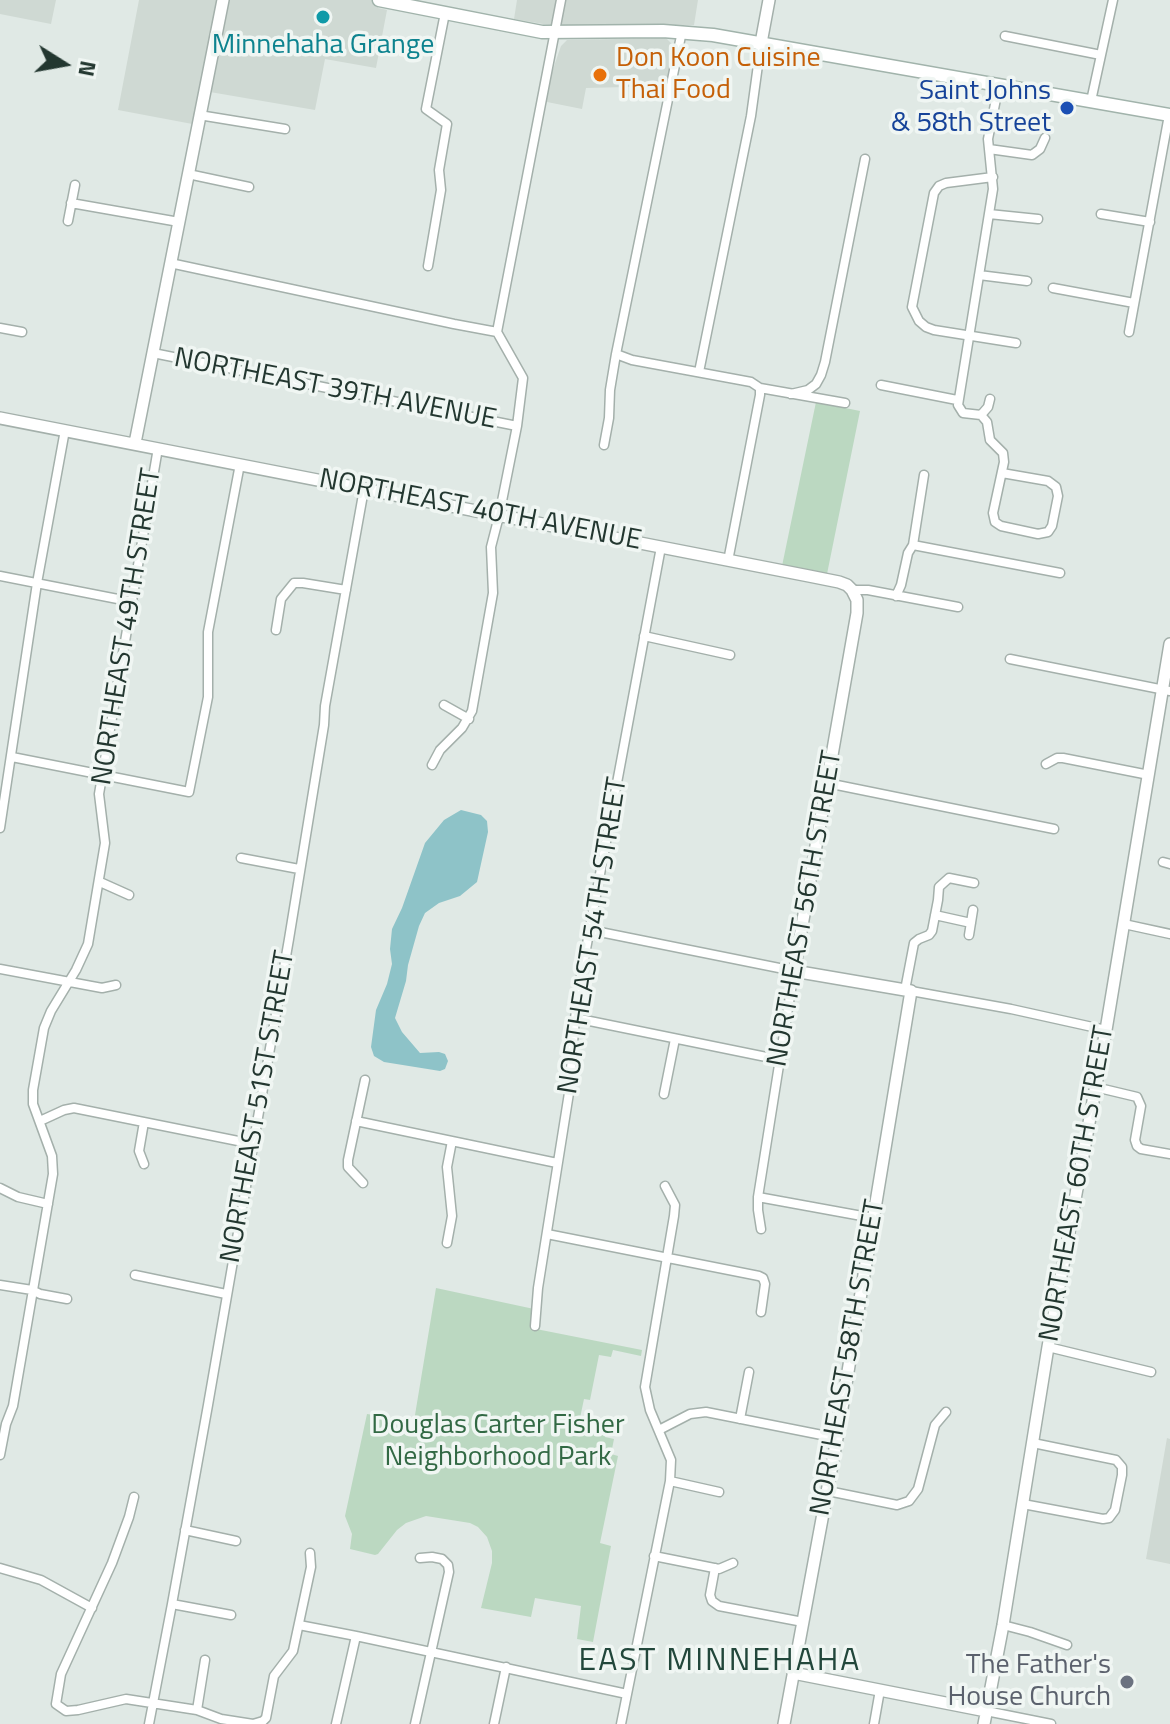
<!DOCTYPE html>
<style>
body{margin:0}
#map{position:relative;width:1170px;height:1724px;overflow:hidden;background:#e0e9e5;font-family:"Titillium Web",sans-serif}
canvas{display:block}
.north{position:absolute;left:24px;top:24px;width:80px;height:80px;-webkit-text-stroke:6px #f0f6f3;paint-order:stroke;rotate:101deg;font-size:22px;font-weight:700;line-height:32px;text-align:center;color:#233730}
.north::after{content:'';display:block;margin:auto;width:28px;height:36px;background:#233730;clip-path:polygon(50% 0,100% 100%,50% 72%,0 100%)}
</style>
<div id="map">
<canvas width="1170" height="1724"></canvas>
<div class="north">N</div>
</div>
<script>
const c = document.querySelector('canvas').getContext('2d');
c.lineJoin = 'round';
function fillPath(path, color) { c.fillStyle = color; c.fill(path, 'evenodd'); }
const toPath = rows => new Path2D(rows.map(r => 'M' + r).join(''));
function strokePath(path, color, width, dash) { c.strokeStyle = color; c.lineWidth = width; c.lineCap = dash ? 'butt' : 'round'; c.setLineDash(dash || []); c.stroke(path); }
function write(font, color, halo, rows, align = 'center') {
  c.font = font + ' "Titillium Web",sans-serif'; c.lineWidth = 7; c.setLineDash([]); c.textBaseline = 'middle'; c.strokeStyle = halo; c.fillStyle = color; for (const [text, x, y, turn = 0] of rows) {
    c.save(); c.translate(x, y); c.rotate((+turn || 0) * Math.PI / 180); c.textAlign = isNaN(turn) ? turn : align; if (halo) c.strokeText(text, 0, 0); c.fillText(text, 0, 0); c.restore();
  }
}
const built = toPath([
 [0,0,56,0,51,24,0,14],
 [139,0,379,0,378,8,387,10,376,68,325,59,315,110,210,92,203,126,118,110],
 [517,0,698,0,694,25,572,26,543,24,514,19],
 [666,38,673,45,673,51,666,86,586,88,582,109,542,101,561,46,567,40],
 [1167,1438,1170,1439,1170,1564,1146,1559]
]);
const green = toPath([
 [816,402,860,411,827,574,782,566],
 [436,1288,534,1309,531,1328,642,1350,641,1356,613,1350,611,1357,599,1355,590,1400,584,1399,580,1418,608,1425,605,1437,614,1439,611,1454,618,1456,600,1543,611,1546,593,1642,577,1639,581,1606,535,1598,531,1617,481,1608,492,1563,492,1551,487,1537,478,1527,470,1523,426,1516,406,1523,397,1530,378,1554,375,1555,350,1549,352,1534,345,1516,367,1414,414,1421]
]);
const water = toPath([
 [461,810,481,815,487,821,488,832,477,882,460,896,439,903,425,913,419,926,408,965,406,981,395,1018,402,1032,420,1053,439,1052,445,1054,448,1061,445,1069,440,1071,384,1062,374,1056,371,1047,376,1010,387,984,392,964,390,949,392,929,402,908,425,843,444,820]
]);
const minor = toPath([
 [1005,36,1101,55],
 [999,84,988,139,993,189,958,405,963,413,981,415,987,422,990,440,1003,453,1004,462,993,513,995,522,1001,526,1038,534,1048,532,1052,526,1058,496,1056,487,1048,481,1002,473],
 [1091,101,1113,0],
 [199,115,285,129],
 [989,149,1032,155,1040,149,1045,138],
 [188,174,249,187],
 [993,177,946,183,939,186,934,193,912,307,919,321,926,327,934,330,1016,343],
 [71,203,179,222],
 [989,214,1038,219],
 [1101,214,1150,222],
 [68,221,75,185],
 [170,263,454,324,497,332],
 [428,266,441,190,439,170,447,124,426,109,445,13],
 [979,275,1027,281],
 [1053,288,1134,303],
 [0,328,22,332],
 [1129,332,1169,115],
 [153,353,517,426],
 [616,354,632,360,751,382,760,388,845,403],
 [699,372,751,116,761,43],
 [881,385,957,400],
 [791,394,808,390,816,384,821,375,825,362,865,159],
 [981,415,988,407,990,399],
 [604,445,609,418,610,390,616,354,682,31],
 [913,545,1060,573],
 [728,561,760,395,760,388],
 [0,576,133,602],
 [852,590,868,590,958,607],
 [896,596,901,585,908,553,913,545,924,475],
 [276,630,281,599,294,583,303,583,346,590],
 [644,636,730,655],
 [1010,659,1170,691],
 [444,705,469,719],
 [12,757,189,792,208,697,208,632,240,464],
 [1046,764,1057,758,1063,758,1149,775],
 [432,765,440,750,462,728,472,711,493,593,491,547,499,516,517,426,523,378,497,332,561,0],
 [827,783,1054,829],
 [0,828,37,583,65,430],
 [241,858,299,869],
 [1163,862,1170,864],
 [100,882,129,895],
 [935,915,971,923],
 [1124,924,1170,934],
 [590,930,794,971,758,1197,758,1210,761,1229],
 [969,935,973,910],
 [0,969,102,988,116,985],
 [905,990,914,943,919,939,929,935,932,931,938,900,939,887,949,878,974,883],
 [911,991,1011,1009,1106,1030],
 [575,1018,781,1060],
 [1095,1087,1137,1097,1141,1106,1135,1140,1137,1146,1141,1149,1170,1154],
 [664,1094,675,1039],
 [40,1121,64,1110,74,1108,253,1144],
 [356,1121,557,1163],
 [144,1122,139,1151,144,1164],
 [363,1183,348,1167,348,1160,365,1080],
 [0,1188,18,1197,48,1204],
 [758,1197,873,1218],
 [547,1234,759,1276,763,1278,765,1284,761,1312],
 [447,1243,452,1216,447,1167,452,1141],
 [135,1275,226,1294],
 [0,1285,32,1290,40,1294,67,1299],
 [535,1326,538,1288,569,1093,575,1018,581,976,661,547],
 [1048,1347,1151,1372],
 [740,1419,749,1372],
 [659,1430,690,1414,706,1412,837,1438],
 [0,1455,6,1424,13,1406,53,1174,52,1156,33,1104,33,1090,44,1028,51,1011,76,970,88,944,105,843,99,794,158,448],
 [670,1481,719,1492],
 [828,1491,897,1505,909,1501,918,1489,935,1425,946,1412],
 [134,1497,129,1517,112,1563,61,1674,56,1704,66,1711,78,1710,126,1699,197,1710,221,1719,253,1724,263,1721,266,1718,274,1676,293,1651,311,1567,310,1553],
 [1023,1504,1103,1519,1109,1518,1115,1510,1122,1475,1122,1467,1116,1460,1033,1443],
 [185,1530,236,1541],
 [654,1556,719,1569,733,1563],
 [0,1568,41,1580,92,1608],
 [715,1568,710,1595,712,1601,719,1606,803,1622],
 [172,1604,231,1615],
 [299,1625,356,1636,627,1694],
 [1003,1625,1030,1632,1067,1645],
 [197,1710,205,1660],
 [986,1711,1051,1724],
 [149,1724,172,1604,208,1405,289,939,324,725,325,706,364,489],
 [336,1724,356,1636],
 [415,1724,449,1572,448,1565,442,1559,432,1557,420,1558],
 [494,1724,506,1667],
 [621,1724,670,1481,671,1460,650,1410,645,1387,674,1216,675,1205,665,1186],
 [874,1724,880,1690]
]);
const tertiary = toPath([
 [761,43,769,0],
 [0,418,809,576,839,582,847,585,852,590,857,600,857,613,794,971,911,991,837,1438,784,1724],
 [135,443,223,0],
 [793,1673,986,1711],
 [984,1724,1003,1625,1048,1347,1106,1030,1170,644]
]);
const secondary = toPath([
 [379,0,542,32,663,31,713,35,1170,115]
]);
const markers = [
 [323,17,8,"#0f9aa8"],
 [600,75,8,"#e8710a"],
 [1067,108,8,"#1a4fb4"],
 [1127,1682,8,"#6b7280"]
];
const cultureNames = [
 ["Minnehaha Grange",323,46]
];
const foodNames = [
 ["Don Koon Cuisine",616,59],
 ["Thai Food",616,91]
];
const transitNames = [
 ["Saint Johns",1051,92],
 ["& 58th Street",1051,124]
];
const streetNames = [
 ["NORTHEAST 39TH AVENUE",335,390,11],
 ["NORTHEAST 40TH AVENUE",480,511,11],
 ["NORTHEAST 49TH STREET",128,627,-81],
 ["NORTHEAST 56TH STREET",806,909,-80],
 ["NORTHEAST 54TH STREET",594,936,-81],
 ["NORTHEAST 51ST STREET",259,1107,-80],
 ["NORTHEAST 60TH STREET",1078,1184,-80],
 ["NORTHEAST 58TH STREET",849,1358,-80]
];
const parkNames = [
 ["Douglas Carter Fisher",498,1426],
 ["Neighborhood Park",498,1458]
];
const worshipNames = [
 ["The Father's",1111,1666],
 ["House Church",1111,1698]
];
const quarterNames = [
 ["EAST MINNEHAHA",720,1662]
];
fillPath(built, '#cfd9d3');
fillPath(green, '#bbd8c1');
fillPath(water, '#8ec3c8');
strokePath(minor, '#a4b0ab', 11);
strokePath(tertiary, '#a4b0ab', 14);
strokePath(secondary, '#a1b3ab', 15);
strokePath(minor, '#fff', 8);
strokePath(tertiary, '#fff', 11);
strokePath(secondary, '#fff', 12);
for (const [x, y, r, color] of markers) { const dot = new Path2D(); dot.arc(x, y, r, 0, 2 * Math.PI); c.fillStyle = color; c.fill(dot); strokePath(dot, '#f0f6f3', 3); }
write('28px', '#0d838f', '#f0f6f3', cultureNames);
write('28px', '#c56008', '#f0f6f3', foodNames, 'left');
write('28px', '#164399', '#f0f6f3', transitNames, 'right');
write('28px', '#233730', '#f0f6f3', streetNames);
write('28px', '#326944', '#f0f6f3', parkNames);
write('28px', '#5b616d', '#f0f6f3', worshipNames, 'right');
c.letterSpacing = '2px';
write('32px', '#22473b', '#f0f6f3', quarterNames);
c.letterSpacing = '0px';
</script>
